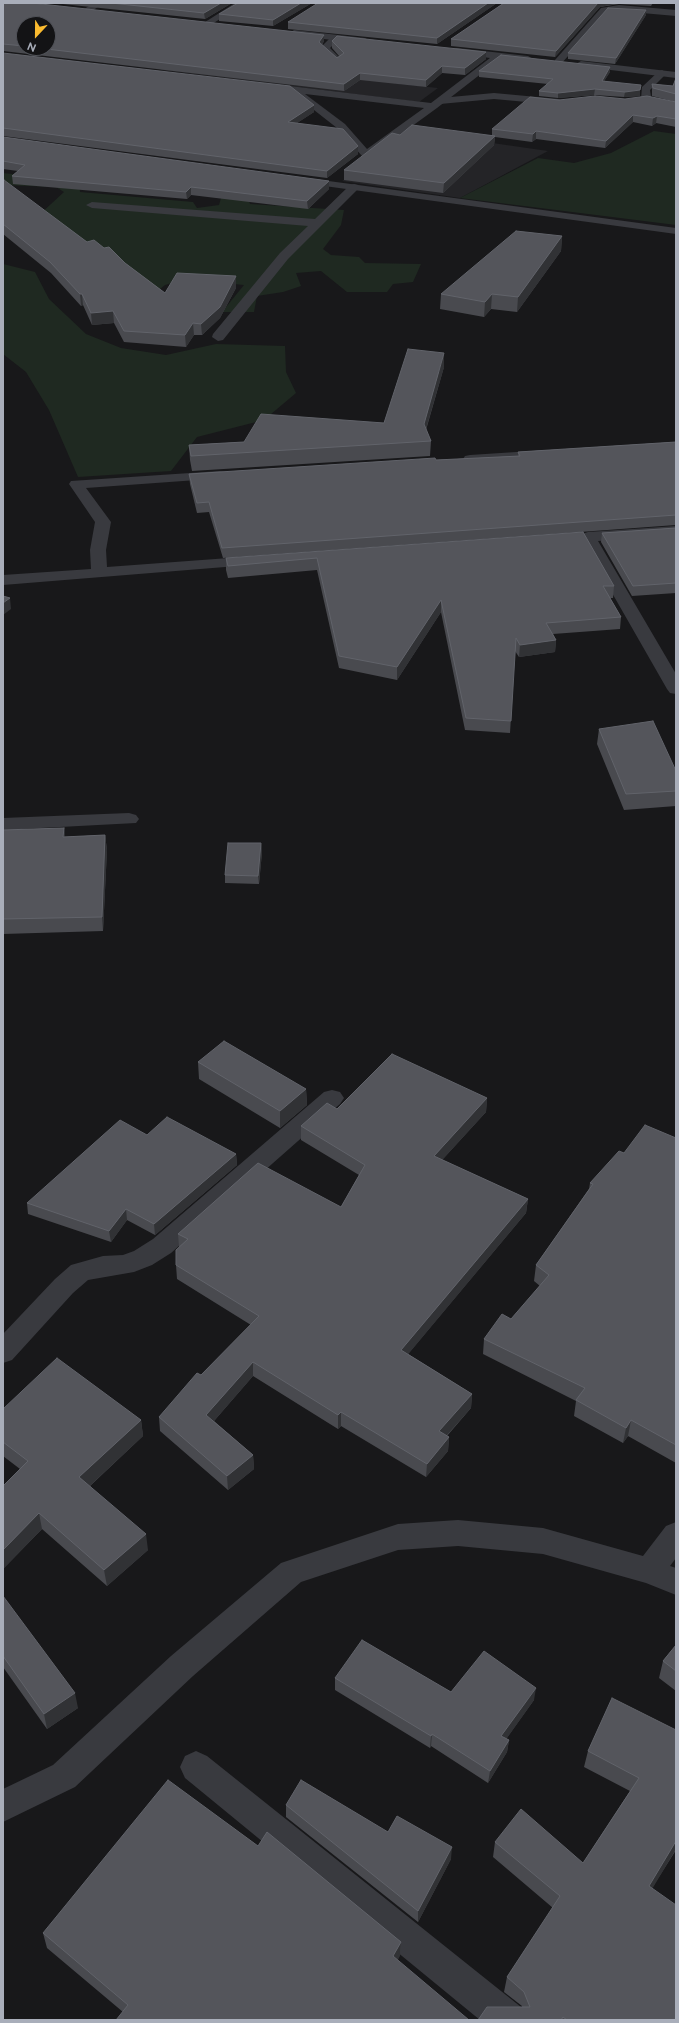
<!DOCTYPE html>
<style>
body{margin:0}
#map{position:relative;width:679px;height:2023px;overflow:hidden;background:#18181a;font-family:Raleway,sans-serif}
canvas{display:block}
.frame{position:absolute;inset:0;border:4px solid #a9aeba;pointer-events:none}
.north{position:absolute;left:16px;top:16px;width:40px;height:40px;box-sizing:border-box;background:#131315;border:1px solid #4f5157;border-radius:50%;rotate:202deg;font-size:11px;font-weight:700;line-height:16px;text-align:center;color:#a9aeba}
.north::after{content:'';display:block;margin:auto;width:14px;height:18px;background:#fbbb2f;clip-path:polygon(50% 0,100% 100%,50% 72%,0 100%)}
</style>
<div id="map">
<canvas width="679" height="2023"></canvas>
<div class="frame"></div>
<div class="north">N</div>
</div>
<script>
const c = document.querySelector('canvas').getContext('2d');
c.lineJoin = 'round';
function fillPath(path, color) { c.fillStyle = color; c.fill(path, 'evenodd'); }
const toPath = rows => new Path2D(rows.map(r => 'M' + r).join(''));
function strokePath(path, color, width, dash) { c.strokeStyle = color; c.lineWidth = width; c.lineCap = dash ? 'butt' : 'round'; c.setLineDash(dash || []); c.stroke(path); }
const built = toPath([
 [227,29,314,63,399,84,438,88,419,102,160,70],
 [416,132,548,151,460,198,342,181]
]);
const green = toPath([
 [654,131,676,134,676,225,460,198,538,158,574,163,611,153],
 [3,173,79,181,80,192,193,202,197,208,219,205,221,198,248,198,250,204,344,210,341,225,323,249,331,255,359,257,365,263,421,264,413,282,393,284,387,292,347,292,321,271,296,273,301,286,283,292,257,296,254,312,222,312,244,285,223,283,197,276,165,285,154,294,38,216,64,192,56,187,3,185],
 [3,264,35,272,49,299,86,334,121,348,166,355,216,344,285,346,286,372,296,393,264,420,197,437,171,471,78,477,49,410,26,372,3,354]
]);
const lane = toPath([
 [335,35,340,38,330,48,342,60,337,63,334,62,320,48,332,36,335,35],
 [662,70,667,73,650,90,651,97,676,103,676,109,643,101,641,99,642,87,659,71,662,70],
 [494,93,559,99,564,102,559,105,494,99,440,104,435,101,440,98,494,93],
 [354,184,358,185,359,187,358,189,288,259,223,340,218,341,212,337,213,334,280,253,308,226,92,208,86,205,92,202,315,219,350,185,354,184]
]);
const street = toPath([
 [94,3,105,3,88,13,85,14,81,11,94,3],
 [235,3,245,3,209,26,206,27,202,24,235,3],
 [619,5,676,10,676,16,619,11,607,12,561,64,555,64,555,60,601,8,619,5],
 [294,30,365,38,370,41,365,44,291,35,290,33,294,30],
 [457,48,528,56,533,59,528,62,500,59,437,108,375,153,366,157,362,156,337,128,291,92,265,89,260,86,265,83,431,103,490,58,454,53,454,49,457,48],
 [305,94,424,108,367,149,345,124,305,94],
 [581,61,676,72,676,78,578,66,576,64,581,61],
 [299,177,676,228,676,234,295,182,294,180,295,178,299,177],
 [547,450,552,451,554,454,552,457,470,463,465,462,463,459,465,456,470,455,547,450],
 [220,471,225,472,227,475,225,478,86,488,111,522,106,550,107,567,256,556,262,558,264,561,262,564,3,585,3,575,91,569,90,550,95,522,69,484,71,481,220,471],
 [676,526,676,536,598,541,676,674,676,694,670,693,667,689,580,537,582,534,588,532,676,526],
 [129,813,136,815,139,819,136,823,3,830,3,818,129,813],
 [332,1090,340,1092,344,1098,340,1104,171,1253,152,1265,134,1272,88,1280,73,1293,12,1360,3,1363,3,1334,55,1279,71,1265,103,1256,123,1255,134,1251,153,1239,324,1092,332,1090],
 [458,1520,543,1528,643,1556,666,1526,676,1522,676,1558,670,1566,676,1568,676,1595,646,1583,543,1554,458,1546,398,1550,301,1582,193,1676,75,1787,3,1822,3,1789,53,1765,171,1656,281,1563,398,1524,458,1520],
 [196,1751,207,1756,521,2007,526,2020,480,2020,185,1778,180,1767,185,1756,196,1751]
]);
const wall = toPath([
 [3,3,324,35,324,41,322,45,337,58,339,56,332,48,332,41,486,59,465,75,442,73,426,87,360,80,344,91,3,51],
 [24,24,48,48,24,48],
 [53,3,232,3,205,19],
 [312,3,273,26,219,21,219,14],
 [497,3,437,44,288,29,288,22],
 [504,3,653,3,651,6,619,4,600,7,555,57,451,46,451,39],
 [646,10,646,15,615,64,568,59,568,53],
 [3,53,314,105,314,112,297,123,358,146,358,154,327,178,3,136],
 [479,71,610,72,604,81,640,96,624,97,594,95,558,98,539,96,539,91,548,84,479,77],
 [676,78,676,102,652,96,652,84,673,86],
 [625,99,676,102,676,127,656,123,652,126,633,122,605,148,536,139,532,142,495,137,494,145,443,193,344,180,344,170,400,135,492,135,492,129,559,100],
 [3,137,329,189,308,209,191,195,187,199,13,184,12,176,18,171,3,169],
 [3,181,87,242,125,263,165,293,236,288,220,318,202,335,194,335,186,347,124,342,114,323,92,325,83,305,81,306,51,273,3,234],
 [562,236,561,251,517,312,491,309,484,317,440,309,441,294],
 [444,367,426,430,431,441,430,456,192,471,190,460,189,445,244,442,384,423],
 [676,442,676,525,223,558,209,512,197,513,190,484,189,474,436,460,518,456,518,452],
 [676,528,676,593,632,596,601,542,602,533],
 [583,532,614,586,613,598,610,598,621,617,620,629,553,634,556,640,555,652,519,657,515,651,510,733,465,730,441,612,397,680,339,668,317,570,228,578,226,570,226,558],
 [599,729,676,771,676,806,624,810,597,744],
 [64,828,65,837,105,835,107,850,103,931,3,934,3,830],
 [261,843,262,852,259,884,225,883,225,875],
 [198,1062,306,1089,307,1105,280,1128,199,1079],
 [487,1098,486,1112,442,1160,528,1199,526,1213,408,1354,472,1394,471,1408,447,1436,449,1437,448,1451,426,1477,341,1426,338,1429,253,1376,214,1421,253,1455,254,1469,228,1490,160,1431,159,1417,251,1325,177,1279,176,1265,179,1247,178,1234,341,1207,359,1175,301,1140,301,1126,337,1109],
 [147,1135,236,1154,237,1165,155,1235,127,1220,111,1242,28,1214,27,1203],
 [676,1138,676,1463,628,1436,623,1443,574,1416,576,1401,483,1354,484,1339,511,1319,540,1286,534,1281,536,1265,589,1189,590,1183,624,1153],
 [3,1409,141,1420,143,1436,90,1486,148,1550,107,1586,42,1529,3,1569,3,1486,20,1469,3,1456],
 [3,1596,78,1708,47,1729,3,1667],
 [676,1645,676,1691,659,1678,663,1661],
 [335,1678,451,1692,534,1700,506,1739,509,1740,507,1752,488,1783,431,1746,430,1748,335,1690],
 [676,1730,676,1850,652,1888,676,2020,478,2020,522,2007,522,2006,504,1992,507,1977,553,1908,493,1857,495,1842,583,1863,630,1791,584,1767,588,1751],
 [286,1805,388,1832,451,1859,418,1922,286,1817],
 [258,1846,401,1942,400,1956,123,2012,47,1948,43,1933]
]);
const shadedWall = toPath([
 [221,3,232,3,205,19,204,13],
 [301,3,312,3,273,26,273,20],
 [488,3,497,3,437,44,437,38],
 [598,3,619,3,600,7,555,57,556,51],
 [646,10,646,15,615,64,616,58],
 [324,35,324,41,319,49,319,42],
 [486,52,486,59,465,75,465,68],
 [442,66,442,73,426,87,426,80],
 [610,67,610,72,601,86,602,81],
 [360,73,360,80,344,91,344,84],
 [595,89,594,95,558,98,558,93],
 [640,90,640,96,624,97,625,92],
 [314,105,314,112,288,129,288,122],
 [633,115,633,122,605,148,606,141],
 [657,116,656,123,652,126,653,118],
 [536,131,536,139,532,142,533,134],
 [495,136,494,145,443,193,444,183],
 [358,146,358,154,327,178,327,171],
 [329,181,329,189,308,209,307,201],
 [191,187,191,195,187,199,186,192],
 [562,236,561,251,517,312,518,297],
 [236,276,236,288,220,318,202,335,201,324],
 [80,294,82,294,83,305,81,306],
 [492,294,491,309,484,317,485,302],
 [113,311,114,323,92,325,91,313],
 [193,323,194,335,186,347,185,335],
 [444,353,444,367,423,439,424,424],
 [10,598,11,609,3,615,3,603],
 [441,600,441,612,397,680,397,667],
 [556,640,555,652,519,657,520,645],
 [64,828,66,842,63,837],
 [105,835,107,850,103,931,102,917],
 [261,843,262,852,259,884,258,876],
 [306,1089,307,1105,280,1128,280,1111],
 [487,1098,486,1112,433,1170,434,1156],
 [236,1154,237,1165,155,1235,154,1224],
 [528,1199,526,1213,400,1364,401,1350],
 [126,1209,127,1220,111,1242,109,1231],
 [253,1362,253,1376,207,1429,206,1415],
 [472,1394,471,1408,438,1445,439,1431],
 [341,1412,341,1426,338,1429,338,1415],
 [141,1420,143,1436,82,1493,79,1477],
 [631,1420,628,1436,623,1443,626,1428],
 [449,1437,448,1451,426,1477,427,1464],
 [253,1455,254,1469,228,1490,227,1476],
 [39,1513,42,1529,3,1569,3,1550],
 [146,1534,148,1550,107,1586,104,1570],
 [536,1688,534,1700,500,1748,501,1736],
 [75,1693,78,1708,47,1729,44,1714],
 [432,1734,431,1746,430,1748,431,1736],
 [509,1740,507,1752,488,1783,490,1771],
 [676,1841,676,1849,645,1901,649,1886],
 [452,1847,451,1859,418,1922,418,1911],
 [401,1942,400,1956,392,1971,393,1956]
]);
const building = toPath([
 [3,3,32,3,324,35,319,42,337,58,344,53,332,41,337,36,486,52,465,68,442,66,426,80,360,73,344,84,38,48,48,48,48,24,24,24,24,46,3,44,3,3],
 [111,3,221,3,204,13,111,3],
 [238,3,301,3,273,20,219,14,238,3],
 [318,3,488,3,437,38,288,22,318,3],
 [504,3,598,3,556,51,451,39,504,3],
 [608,8,646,10,616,58,568,53,608,8],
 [3,53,290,86,314,105,288,122,343,129,358,146,327,171,3,128,3,53],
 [501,55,610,67,602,81,641,85,640,90,625,92,595,89,558,93,539,91,553,79,479,71,501,55],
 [676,78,676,94,653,88,652,84,673,86,676,78],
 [595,96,625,99,647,96,676,102,676,119,657,116,653,118,633,115,606,141,536,131,533,134,492,129,530,97,559,100,595,96],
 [412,125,495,136,444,183,344,170,392,133,400,135,412,125],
 [3,137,329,181,307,201,191,187,186,192,12,176,25,165,3,161,3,137],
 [4,180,87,242,94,240,104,248,109,247,125,263,165,293,177,273,236,276,220,307,201,324,193,323,185,335,124,331,113,311,91,313,82,294,80,294,50,262,3,224,3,181,4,180],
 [516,231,562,236,518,297,492,294,485,302,441,294,516,231],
 [408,349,444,353,424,424,431,441,191,456,189,445,244,442,261,414,384,423,408,349],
 [676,442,676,515,222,548,209,502,197,503,189,474,435,458,436,460,520,456,518,452,676,442],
 [676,528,676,583,633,586,602,533,676,528],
 [583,532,614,586,603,586,621,617,546,623,556,640,520,645,516,638,511,721,466,718,441,600,397,667,339,656,317,558,228,566,226,558,583,532],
 [3,596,10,598,3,603,3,596],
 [653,721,676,771,676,791,626,794,599,729,653,721],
 [64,828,63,837,105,835,102,917,3,919,3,830,64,828],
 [228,843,261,843,258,876,225,875,228,843],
 [224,1041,306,1089,280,1111,198,1062,224,1041],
 [392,1054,487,1098,434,1156,528,1199,401,1350,472,1394,439,1431,449,1437,427,1464,341,1412,338,1415,253,1362,206,1415,253,1455,227,1476,159,1417,197,1373,201,1375,259,1316,176,1265,176,1250,188,1239,178,1234,258,1163,341,1207,365,1165,301,1126,327,1103,337,1109,392,1054],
 [167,1117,236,1154,154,1224,126,1209,109,1231,27,1203,120,1120,147,1135,167,1117],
 [645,1125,676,1138,676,1445,631,1420,626,1428,576,1400,585,1388,484,1339,502,1314,511,1319,549,1275,536,1265,593,1184,590,1183,619,1151,624,1153,645,1125],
 [57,1358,141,1420,79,1477,146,1534,104,1570,39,1513,3,1550,3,1486,28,1461,3,1442,3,1409,57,1358],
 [3,1596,75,1693,44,1714,3,1656,3,1596],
 [362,1640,451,1692,484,1651,536,1688,501,1736,509,1740,490,1771,432,1734,431,1736,335,1678,362,1640],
 [676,1645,676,1671,663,1661,676,1645],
 [612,1698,676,1730,676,1841,649,1886,676,1905,676,2020,567,2020,563,2017,561,2020,478,2020,487,2007,530,2007,524,1992,507,1977,560,1896,495,1842,521,1809,583,1863,639,1778,588,1751,612,1698],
 [168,1780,258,1846,267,1832,401,1942,393,1956,469,2020,116,2020,128,2005,43,1933,168,1780],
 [301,1780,388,1832,397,1816,452,1847,418,1911,286,1805,301,1780]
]);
fillPath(built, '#242427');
fillPath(green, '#1f2921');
fillPath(lane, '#393a3f');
fillPath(street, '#393a3f');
fillPath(wall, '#494a4f');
fillPath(shadedWall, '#313235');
fillPath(building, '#54555b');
strokePath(building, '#61636a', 1);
</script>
